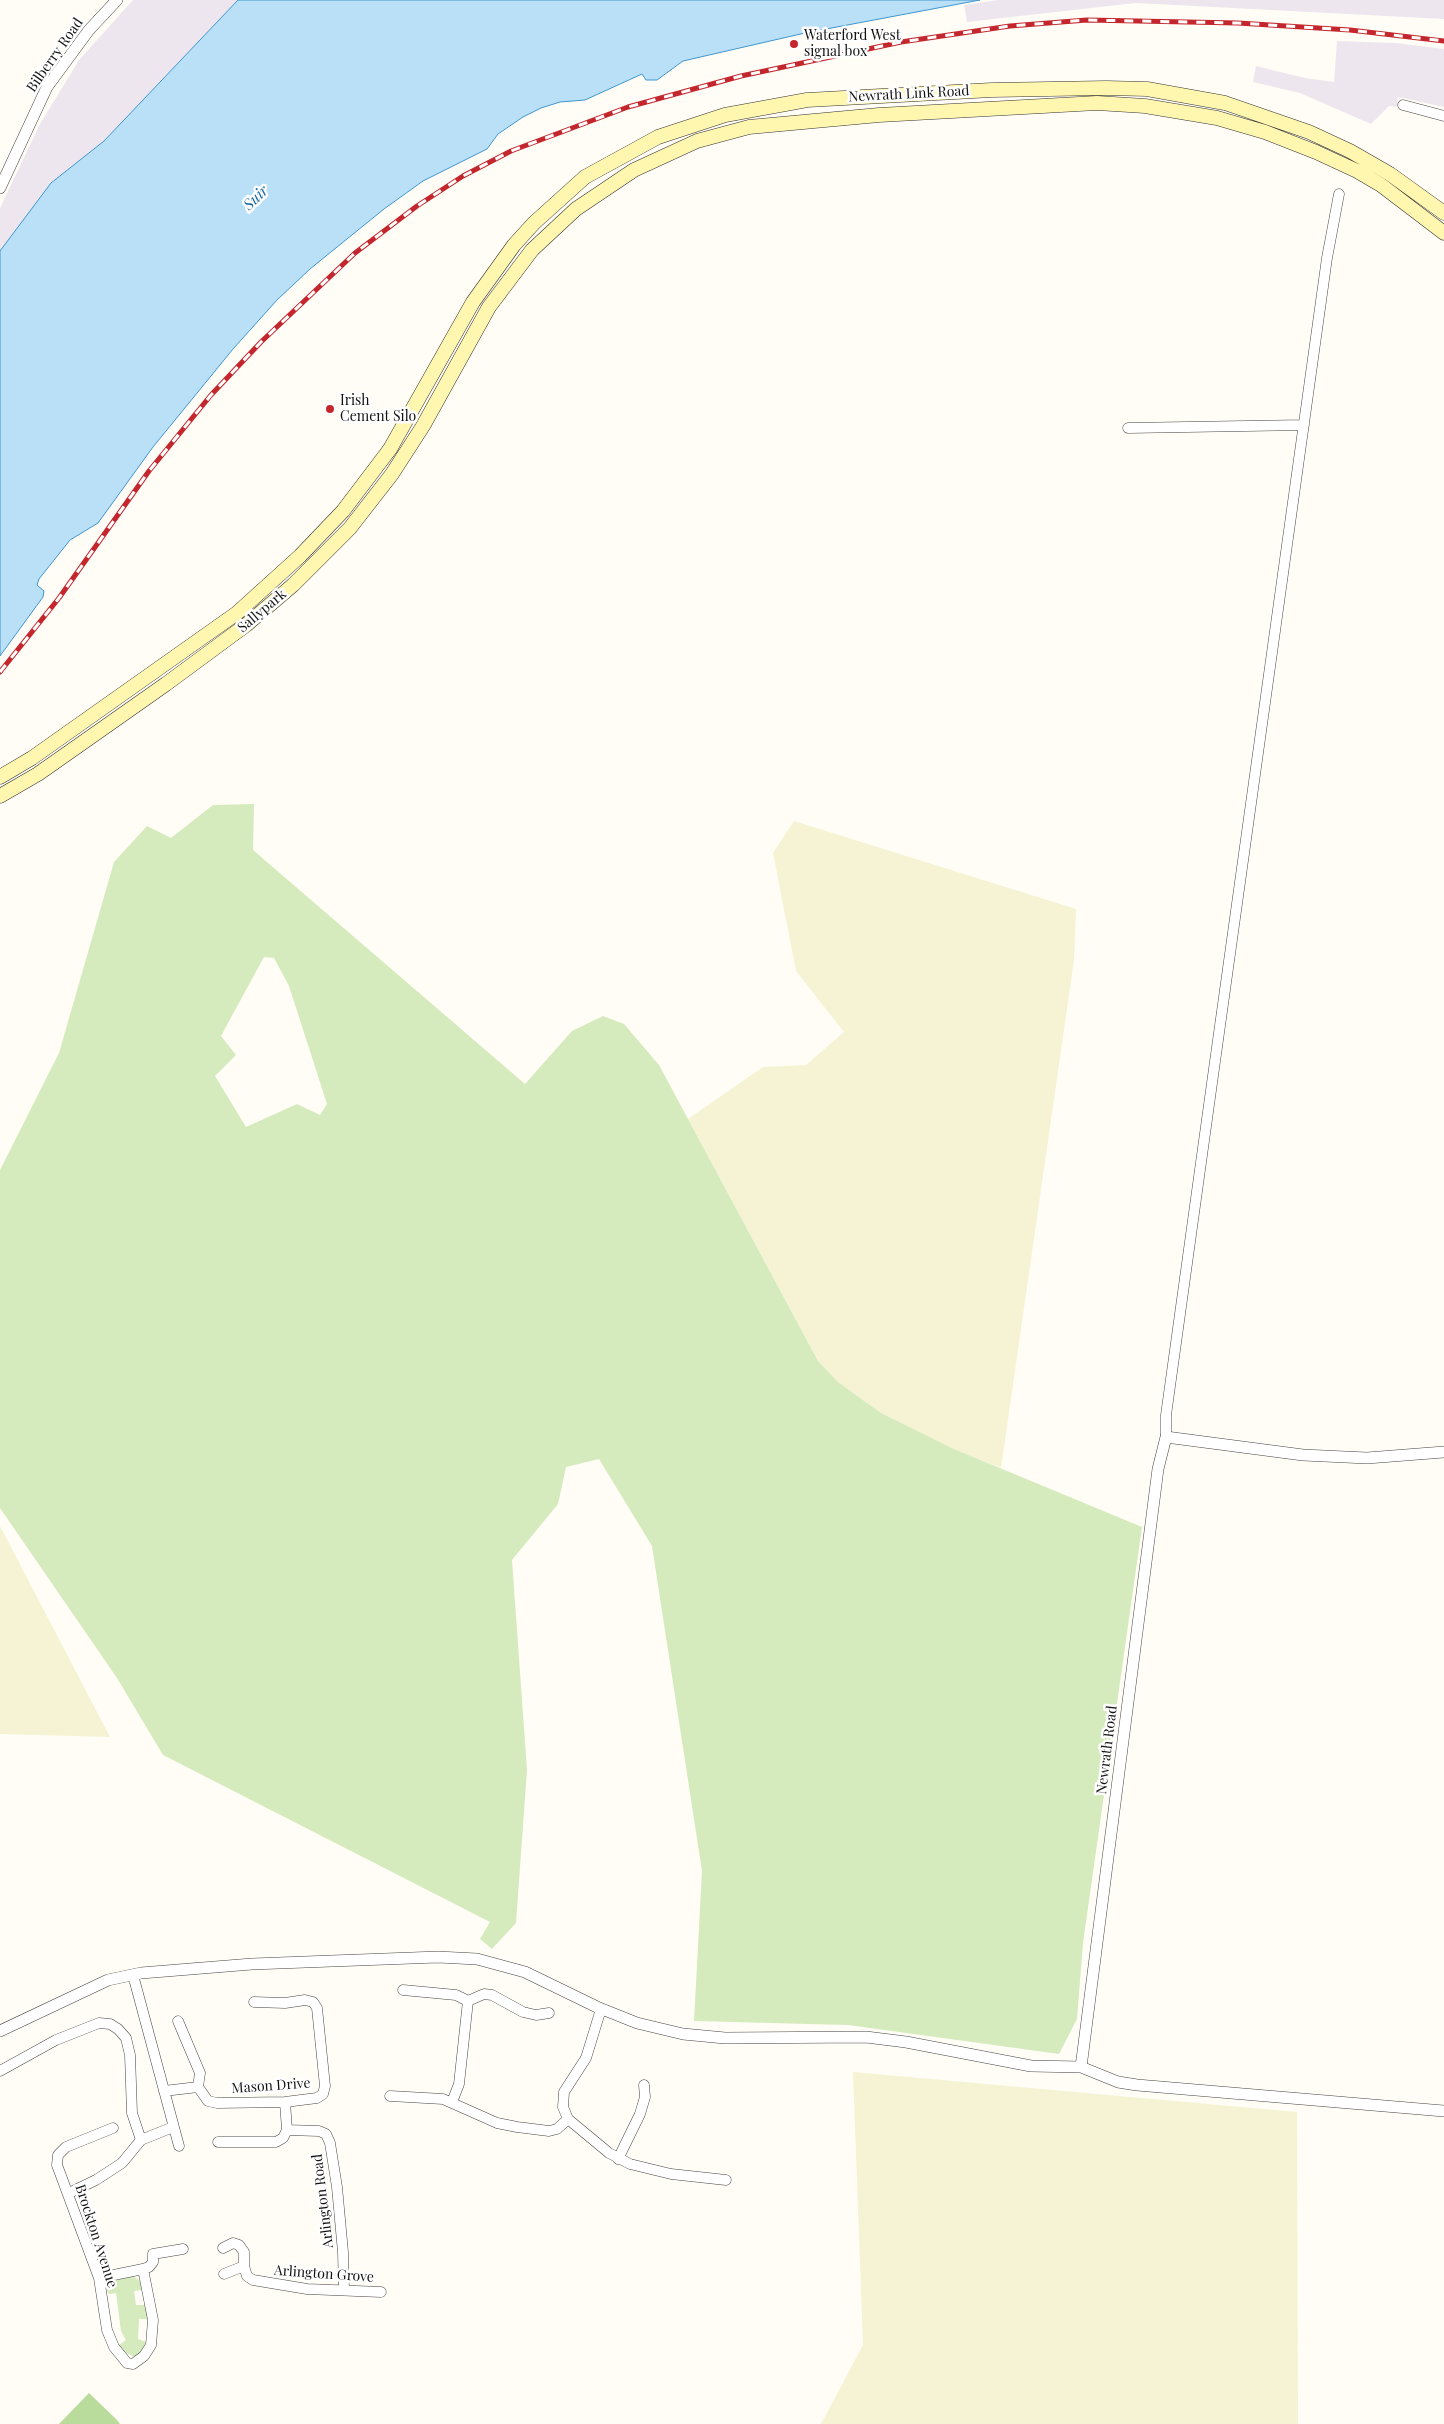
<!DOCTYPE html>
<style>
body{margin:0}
canvas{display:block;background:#fffdf5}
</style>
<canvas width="1444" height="2424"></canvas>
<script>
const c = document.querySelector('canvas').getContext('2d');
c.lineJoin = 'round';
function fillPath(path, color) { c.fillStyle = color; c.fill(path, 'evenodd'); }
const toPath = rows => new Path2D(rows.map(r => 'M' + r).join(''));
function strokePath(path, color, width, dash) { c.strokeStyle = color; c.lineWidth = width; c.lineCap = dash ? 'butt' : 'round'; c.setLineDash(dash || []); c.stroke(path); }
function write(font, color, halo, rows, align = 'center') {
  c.font = font + ' "Playfair Display",serif'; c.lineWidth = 5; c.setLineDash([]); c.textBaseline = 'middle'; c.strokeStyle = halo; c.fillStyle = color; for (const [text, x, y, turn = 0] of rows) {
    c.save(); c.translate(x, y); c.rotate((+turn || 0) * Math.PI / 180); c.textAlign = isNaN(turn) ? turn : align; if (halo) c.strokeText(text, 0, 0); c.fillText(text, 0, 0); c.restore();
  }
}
const industrial = toPath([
 [133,0,238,0,104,141,51,183,0,251,0,208,40,124,79,60],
 [998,0,1444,0,1444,19,1136,3,967,22,964,5],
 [1337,41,1396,43,1444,49,1444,107,1398,97,1397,107,1389,106,1371,124,1300,93,1253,82,1256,66,1305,78,1334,82]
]);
const farmland = toPath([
 [794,821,1076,909,1074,960,1001,1468,954,1449,881,1413,838,1382,818,1361,688,1119,763,1067,806,1065,844,1032,796,971,773,853],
 [0,1526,110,1737,0,1734],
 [853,2072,1297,2112,1298,2424,821,2424,863,2345]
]);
const green = toPath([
 [254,804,253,850,525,1084,572,1031,603,1016,624,1024,659,1065,818,1361,838,1382,881,1413,954,1449,1142,1527,1083,1943,1077,2019,1059,2054,848,2025,694,2021,702,1871,652,1546,599,1459,566,1467,558,1504,512,1560,527,1770,516,1923,492,1949,480,1939,490,1922,163,1755,117,1678,0,1508,0,1170,59,1053,114,862,147,826,171,838,213,805],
 [264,957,274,958,289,986,327,1104,320,1115,297,1104,246,1127,215,1076,236,1055,221,1036],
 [133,2276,141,2282,143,2290,134,2291,136,2305,146,2305,148,2319,139,2319,138,2339,146,2342,140,2355,135,2357,126,2353,119,2345,126,2340,121,2331,116,2293,109,2294,105,2286,107,2282]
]);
const forest = toPath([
 [89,2393,117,2420,120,2424,59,2424]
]);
const water = toPath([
 [238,0,980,0,805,33,683,61,657,80,646,80,642,74,585,100,560,102,541,108,523,117,498,134,487,149,423,181,384,209,310,269,277,300,233,349,153,447,98,523,70,540,39,579,37,585,44,591,43,597,0,656,0,251,51,183,104,141,238,0]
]);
const minor = toPath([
 [1403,105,1444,116],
 [1128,428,1304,425],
 [1166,1437,1166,1415,1212,1083,1327,258,1339,194],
 [133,1975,179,2146],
 [403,1990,456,1995,468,2001,484,1994,492,1995,523,2012,536,2015,549,2013],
 [601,2009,586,2058,564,2092,563,2107,568,2119,609,2153,630,2164,671,2174,726,2180],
 [178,2021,200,2073,198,2087],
 [0,2071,56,2040,99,2023,110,2024,118,2029,126,2038,130,2055,132,2113,141,2140],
 [164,2091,198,2087,208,2101,217,2103,285,2102,317,2098,323,2094,325,2086,317,2008,313,2002,305,2000,285,2003,254,2002],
 [390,2096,443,2099,497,2123,517,2127,549,2131,557,2129,568,2119],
 [285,2102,287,2130],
 [452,2102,459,2084,468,2001],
 [113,2128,66,2147,58,2155,57,2165,99,2278,107,2330,114,2347,127,2363,133,2364,144,2356,151,2345,153,2320,143,2269],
 [218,2142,276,2142,283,2138,287,2130,319,2131,326,2134,330,2143,337,2187,343,2252,344,2290],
 [618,2159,640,2114,645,2097,644,2085],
 [69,2193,96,2180,122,2163,141,2140,173,2127],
 [223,2248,233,2243,239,2245,244,2252,244,2266,247,2276,253,2280,307,2289,381,2292],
 [224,2274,244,2266],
 [99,2278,143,2269,149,2267,153,2262,153,2254,183,2249]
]);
const tertiary = toPath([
 [0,188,47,87,89,30,117,0],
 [0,2031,108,1980,141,1973,252,1964,438,1957,477,1959,525,1972,597,2007,637,2023,683,2034,725,2038,866,2037,906,2042,1031,2066,1081,2067,1118,2082,1137,2085,1444,2111],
 [1081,2067,1158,1469,1166,1437,1303,1455,1367,1458,1444,1452]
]);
const secondary = toPath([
 [0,777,32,758,237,613,300,556,343,511,390,449,473,302,514,245,534,223,585,177,658,137,725,115,807,100,992,90,1106,88,1147,89,1225,103,1309,132,1350,151,1390,174,1444,213],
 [0,796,38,774,166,684,246,625,293,585,350,528,392,474,423,426,489,307,532,250,576,209,634,170,697,141,749,127,879,115,1097,103,1145,106,1217,118,1265,132,1316,152,1357,171,1381,185,1444,233]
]);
const rail = toPath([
 [0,672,59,598,149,471,211,395,261,342,355,253,417,206,463,176,511,151,628,107,741,76,901,42,1010,26,1087,20,1238,23,1350,30,1444,41]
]);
const markers = [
 [794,44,5,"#c4262e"],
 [330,409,5,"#c4262e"]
];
const poiNames = [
 ["Waterford West",804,36],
 ["signal box",804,52],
 ["Irish",340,401],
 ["Cement Silo",340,417]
];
const streetNames = [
 ["Bilberry Road",55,55,-55],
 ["Newrath Link Road",909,94,-3],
 ["Sallypark",262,611,-40],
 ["Newrath Road",1107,1750,-83],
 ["Mason Drive",271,2086,-4],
 ["Arlington Road",323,2201,-97],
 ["Brockton Avenue",96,2236,72],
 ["Arlington Grove",324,2274,4]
];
const waterNames = [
 ["Suir",256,198,-44]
];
fillPath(industrial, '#eee6ef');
fillPath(farmland, '#f6f3d4');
fillPath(green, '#d5ebbd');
fillPath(forest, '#b9dc9c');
fillPath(water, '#b9e0f7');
strokePath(water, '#3f96cf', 1);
strokePath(minor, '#444', 11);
strokePath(tertiary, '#444', 12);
strokePath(secondary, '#333', 15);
strokePath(minor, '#fff', 10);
strokePath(tertiary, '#fff', 11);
strokePath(secondary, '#fff6b0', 14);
strokePath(rail, '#c4262e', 5);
strokePath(rail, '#fff', 3, [9]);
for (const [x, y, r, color] of markers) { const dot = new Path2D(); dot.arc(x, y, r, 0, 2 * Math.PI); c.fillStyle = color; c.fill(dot); strokePath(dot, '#fff', 2); }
write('14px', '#111', '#fff', poiNames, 'left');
write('14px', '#111', '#fff', streetNames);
write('italic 15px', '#1768a6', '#fff', waterNames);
</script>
